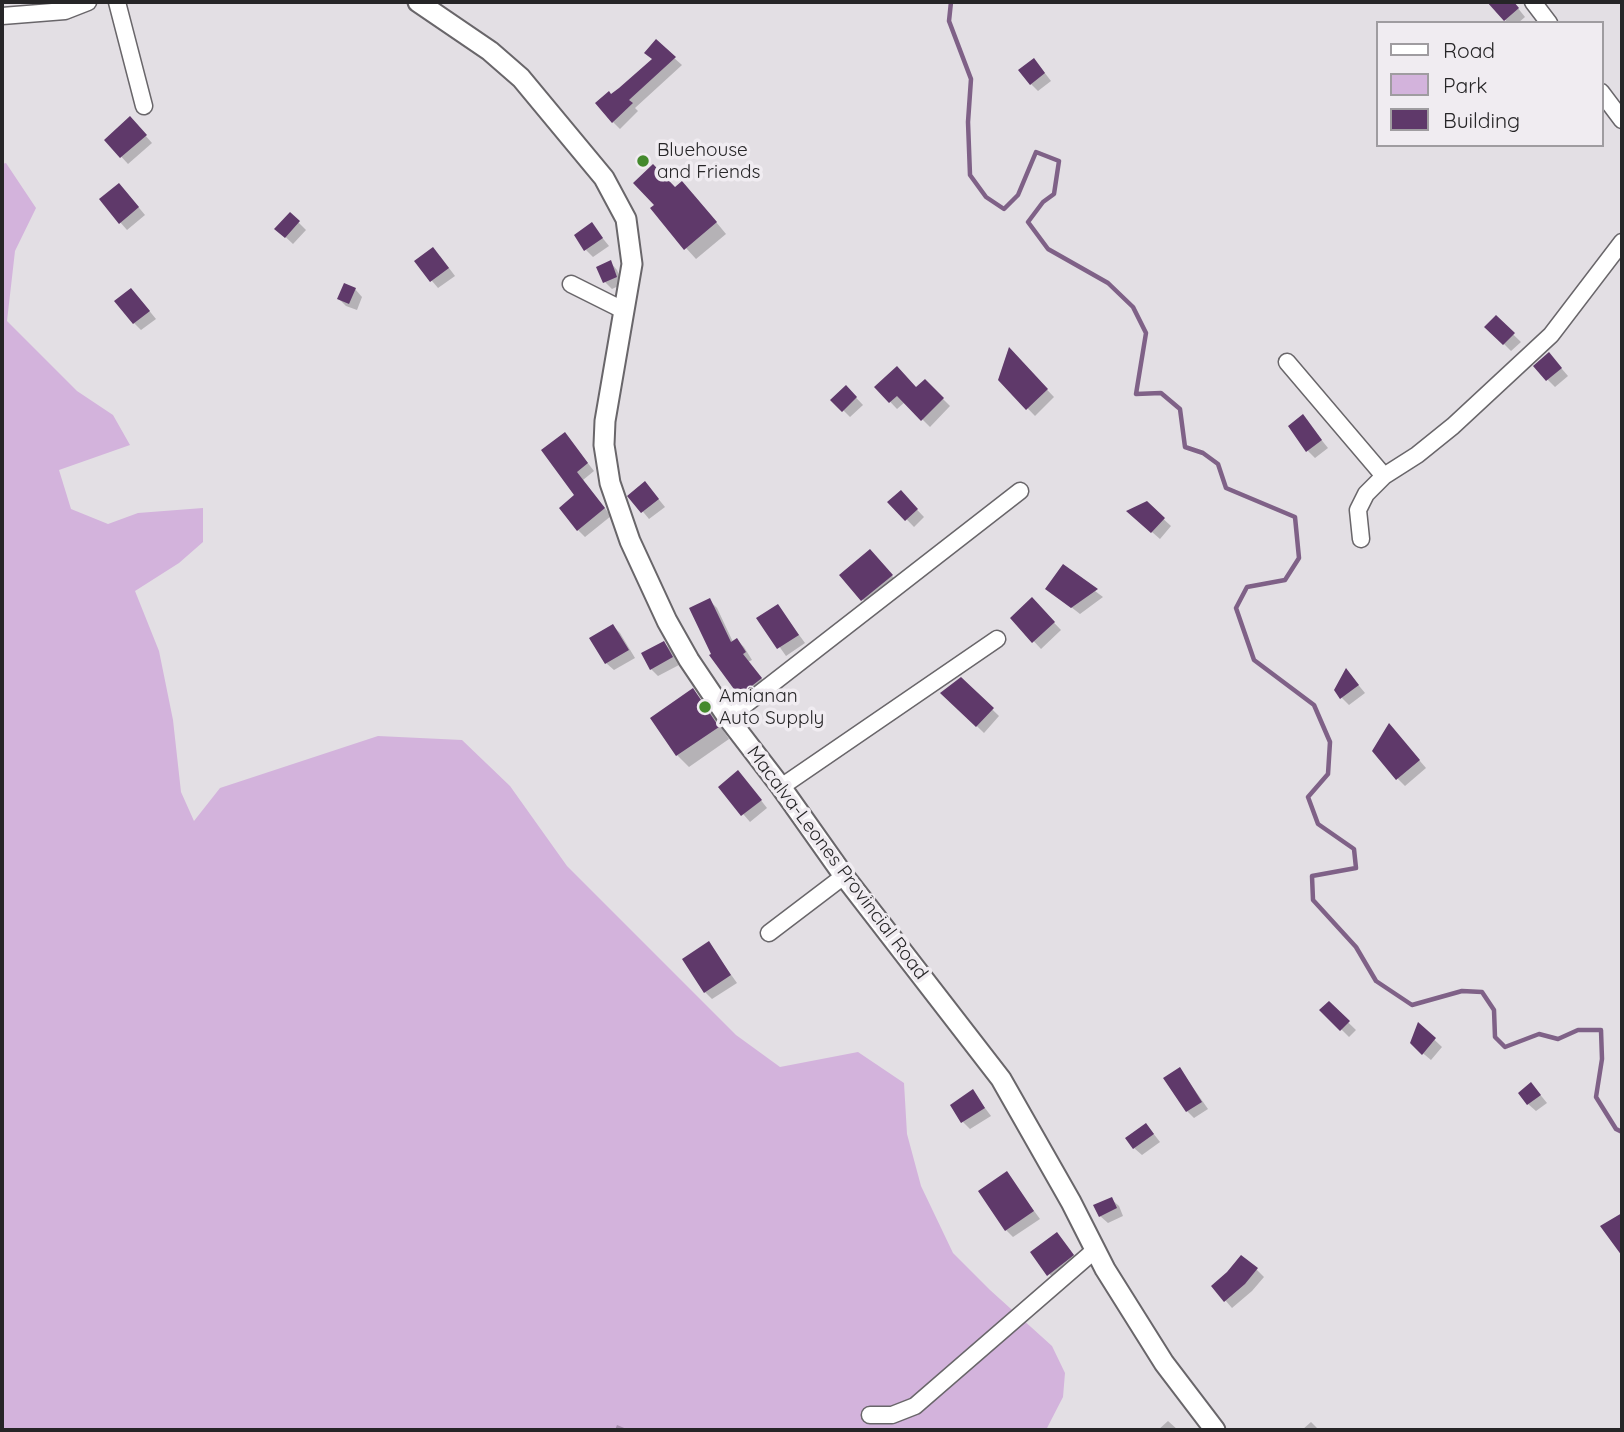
<!DOCTYPE html>
<style>
body{margin:0}
#map{position:relative;width:1624px;height:1432px;overflow:hidden;background:#e3dfe4;font-family:Quicksand,sans-serif}
canvas{display:block}
.frame{position:absolute;inset:0;border:4px solid #262527;pointer-events:none}
.legend{position:absolute;left:1376px;top:21px;width:228px;height:126px;box-sizing:border-box;background:#f0ecf1;border:2px solid #9f9ca0;margin:0;padding:9px 12px;list-style:none;font-size:21px;color:#262527}
.legend li{display:flex;align-items:center;gap:14px;height:35px}
.legend b{width:35px;border:2px solid #9f9ca0}
</style>
<div id="map">
<canvas width="1624" height="1432"></canvas>
<div class="frame"></div>
<ul class="legend">
<li><b style="height:9px;background:#fff"></b>Road</li>
<li><b style="height:19px;background:#d3b3dc"></b>Park</li>
<li><b style="height:19px;background:#5f396a"></b>Building</li>
</ul>
</div>
<script>
const c = document.querySelector('canvas').getContext('2d');
c.lineJoin = 'round';
function fillPath(path, color) { c.fillStyle = color; c.fill(path, 'evenodd'); }
const toPath = rows => new Path2D(rows.map(r => 'M' + r).join(''));
function strokePath(path, color, width, dash) { c.strokeStyle = color; c.lineWidth = width; c.lineCap = dash ? 'butt' : 'round'; c.setLineDash(dash || []); c.stroke(path); }
function write(font, color, halo, rows, align = 'center') {
  c.font = font + ' Quicksand,sans-serif'; c.lineWidth = 7; c.setLineDash([]); c.textBaseline = 'middle'; c.strokeStyle = halo; c.fillStyle = color; for (const [text, x, y, turn = 0] of rows) {
    c.save(); c.translate(x, y); c.rotate((+turn || 0) * Math.PI / 180); c.textAlign = isNaN(turn) ? turn : align; if (halo) c.strokeText(text, 0, 0); c.fillText(text, 0, 0); c.restore();
  }
}
const green = toPath([
 [6,163,36,208,15,251,7,321,77,391,113,415,130,445,59,470,71,509,108,524,138,513,203,508,203,542,179,563,135,591,159,651,173,720,181,792,194,821,220,788,378,736,462,740,510,786,567,866,736,1035,780,1067,858,1052,904,1083,907,1134,921,1186,953,1253,990,1290,1052,1346,1065,1373,1063,1397,1046,1430,2,1430,2,164]
]);
const shadow = toPath([
 [1499,2,1513,2,1525,17,1518,23,1508,23,1494,7],
 [656,42,682,65,635,108,638,111,620,129,613,122,654,60],
 [1041,68,1051,81,1038,91,1031,84],
 [137,126,152,143,128,164,106,140],
 [675,189,693,194,726,234,696,259,686,248],
 [126,192,145,215,127,230,120,222],
 [290,214,306,230,293,244,277,229],
 [592,225,609,246,593,257,586,250],
 [440,256,455,276,438,288,416,262],
 [610,262,617,270,623,284,612,289,605,282],
 [355,289,362,297,357,310,346,306,339,299],
 [138,297,156,319,141,330,134,323],
 [1496,318,1521,342,1511,351,1487,327],
 [1010,351,1054,397,1035,416,1000,380],
 [1556,362,1568,376,1555,387,1535,367],
 [925,381,950,406,930,427,905,402,897,409,876,387,917,390],
 [846,387,863,405,850,417,833,400],
 [1303,417,1328,448,1315,458,1308,451],
 [565,434,594,471,583,480,611,516,585,537,578,530,577,496],
 [652,491,665,507,649,519,630,496],
 [901,493,924,517,914,527,890,502],
 [1146,503,1171,526,1160,539,1136,518],
 [877,558,898,583,870,607,841,576],
 [1063,567,1103,597,1080,614,1048,589],
 [709,600,717,608,733,642,737,640,744,647,752,660,748,662,768,686,747,702,712,656],
 [778,606,805,643,786,656,759,618],
 [1039,607,1061,630,1041,649,1012,618],
 [613,626,620,633,635,658,614,670,606,663],
 [664,643,671,650,679,665,658,676,651,669],
 [1346,670,1365,693,1349,705,1342,698],
 [961,679,999,716,984,733,943,693],
 [693,691,704,702,729,739,689,767,677,755,652,718],
 [1396,733,1426,768,1405,786,1398,779],
 [745,780,767,808,750,822,720,787],
 [709,944,737,983,712,999,705,992],
 [1329,1004,1356,1030,1349,1037,1322,1010],
 [1419,1025,1442,1047,1431,1060,1419,1050],
 [1180,1069,1208,1109,1194,1118,1187,1111],
 [973,1092,991,1116,970,1129,963,1122],
 [1538,1092,1547,1103,1536,1111,1528,1104],
 [1153,1133,1160,1142,1142,1155,1134,1148],
 [1007,1174,1040,1219,1013,1237,1006,1230],
 [1111,1199,1119,1206,1123,1216,1108,1223,1100,1216],
 [1057,1234,1080,1263,1056,1282,1032,1252],
 [1256,1269,1264,1277,1252,1291,1232,1308,1225,1300],
 [1168,1421,1178,1430,1158,1430],
 [1311,1422,1319,1430,1302,1430],
 [617,1425,629,1430,615,1430]
]);
const stream = toPath([
 [951,2,949,21,971,79,968,122,970,175,986,197,1004,209,1018,195,1036,152,1059,161,1054,194,1043,202,1028,222,1048,249,1108,283,1133,307,1146,333,1136,394,1161,393,1180,409,1185,447,1203,453,1218,464,1226,488,1295,517,1299,558,1285,580,1247,587,1236,608,1254,660,1314,705,1330,742,1328,774,1308,797,1318,824,1354,849,1356,868,1312,876,1313,900,1356,947,1376,981,1412,1005,1462,991,1482,992,1494,1010,1495,1037,1505,1047,1539,1034,1558,1039,1578,1030,1601,1030,1602,1059,1596,1097,1616,1129,1622,1132]
]);
const building = toPath([
 [1487,2,1514,2,1519,8,1504,21],
 [656,39,676,57,629,100,633,103,612,123,595,103,609,91,611,94,619,88,652,59,644,53],
 [1034,58,1045,73,1030,85,1018,70],
 [130,116,147,135,120,158,104,140],
 [653,164,675,187,682,181,717,222,684,250,650,208,654,205,633,183],
 [119,183,139,207,119,224,99,199],
 [290,212,300,221,285,238,274,229],
 [592,222,603,238,584,251,574,235],
 [433,247,449,268,430,282,414,261],
 [611,260,617,277,603,283,596,267],
 [344,283,356,288,349,304,337,299],
 [131,288,150,311,133,324,114,301],
 [1496,315,1515,333,1503,345,1484,327],
 [1009,347,1048,389,1026,410,998,380],
 [1549,352,1562,368,1546,381,1533,366],
 [897,366,916,387,925,379,944,398,921,421,897,396,889,403,874,387],
 [846,385,857,397,842,412,830,400],
 [1303,414,1322,440,1306,452,1288,426],
 [565,432,588,463,577,472,605,508,577,531,559,508,574,495,541,450],
 [645,481,659,499,641,513,627,496],
 [901,490,918,509,905,521,887,502],
 [1147,501,1165,518,1151,533,1126,511],
 [870,549,893,575,861,601,839,575],
 [1063,564,1098,589,1071,608,1045,589],
 [1032,597,1055,622,1032,643,1010,618],
 [710,598,731,642,737,638,746,652,743,654,762,678,739,696,709,655,711,654,689,608],
 [778,604,799,635,777,649,756,618],
 [613,624,629,650,605,664,589,638],
 [664,641,673,657,650,670,641,653],
 [1346,668,1359,685,1340,699,1334,690],
 [961,677,994,708,976,727,940,693],
 [693,688,719,727,676,756,650,718],
 [1389,723,1420,760,1396,780,1372,751],
 [738,770,762,800,741,816,718,787],
 [709,941,731,975,704,993,682,959],
 [1329,1001,1350,1021,1340,1031,1319,1010],
 [1418,1022,1436,1038,1422,1055,1410,1043],
 [1180,1067,1202,1102,1186,1112,1163,1078],
 [1531,1082,1541,1095,1527,1105,1518,1093],
 [973,1089,985,1108,961,1123,950,1105],
 [1146,1123,1154,1134,1133,1149,1125,1138],
 [1007,1171,1034,1211,1005,1231,978,1191],
 [1112,1197,1117,1208,1099,1217,1093,1205],
 [1622,1213,1622,1256,1600,1226],
 [1057,1232,1074,1255,1047,1276,1030,1252],
 [1241,1255,1258,1268,1245,1284,1224,1302,1211,1286,1227,1272]
]);
const minor = toPath([
 [117,2,144,106],
 [1533,2,1549,23],
 [2,16,65,11,88,2],
 [1601,92,1622,120],
 [571,284,623,310],
 [1287,362,1384,476],
 [1361,539,1358,510,1366,494,1384,476,1417,455,1453,426,1551,335,1622,242],
 [728,718,1020,491],
 [781,787,997,639],
 [769,933,844,876],
 [870,1415,892,1415,915,1406,1095,1250]
]);
const tertiary = toPath([
 [418,2,490,51,521,78,604,178,626,219,632,264,605,421,604,445,610,483,630,541,667,621,689,660,728,718,781,787,844,876,1001,1079,1071,1202,1105,1269,1164,1363,1215,1430]
]);
const markers = [
 [643,161,7,"#44892d"],
 [705,707,7,"#44892d"]
];
const poiNames = [
 ["Bluehouse",657,150],
 ["and Friends",657,172],
 ["Amianan",719,696],
 ["Auto Supply",719,718]
];
const streetNames = [
 ["Macalva-Leones Provincial Road",837,863,53]
];
fillPath(green, '#d3b3dc');
fillPath(shadow, '#0003');
strokePath(stream, '#7f6187', 4.5);
fillPath(building, '#5f396a');
strokePath(minor, '#69666a', 19);
strokePath(tertiary, '#69666a', 23);
strokePath(minor, '#fff', 16);
strokePath(tertiary, '#fff', 19);
for (const [x, y, r, color] of markers) { const dot = new Path2D(); dot.arc(x, y, r, 0, 2 * Math.PI); c.fillStyle = color; c.fill(dot); strokePath(dot, '#f0ecf1', 2.5); }
write('19px', '#262527', '#f0ecf1', poiNames, 'left');
write('19px', '#262527', '#f0ecf1', streetNames);
</script>
